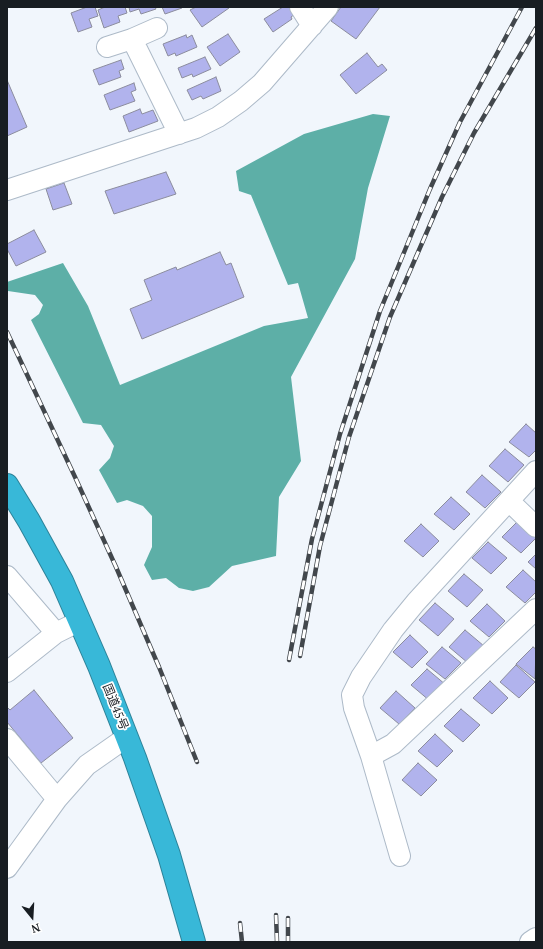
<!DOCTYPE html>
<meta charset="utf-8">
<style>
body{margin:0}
#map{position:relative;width:543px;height:949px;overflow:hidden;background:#f1f6fc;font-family:"PT Serif",serif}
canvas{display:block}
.frame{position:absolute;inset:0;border:8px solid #181d22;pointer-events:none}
.north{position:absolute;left:12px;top:897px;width:40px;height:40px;-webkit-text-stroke:3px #fff;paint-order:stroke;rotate:162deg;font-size:11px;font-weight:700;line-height:16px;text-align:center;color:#181d22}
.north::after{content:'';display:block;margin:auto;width:14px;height:18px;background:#181d22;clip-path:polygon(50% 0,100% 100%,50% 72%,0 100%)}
</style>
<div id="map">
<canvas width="543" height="949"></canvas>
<div class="frame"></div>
<div class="north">N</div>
</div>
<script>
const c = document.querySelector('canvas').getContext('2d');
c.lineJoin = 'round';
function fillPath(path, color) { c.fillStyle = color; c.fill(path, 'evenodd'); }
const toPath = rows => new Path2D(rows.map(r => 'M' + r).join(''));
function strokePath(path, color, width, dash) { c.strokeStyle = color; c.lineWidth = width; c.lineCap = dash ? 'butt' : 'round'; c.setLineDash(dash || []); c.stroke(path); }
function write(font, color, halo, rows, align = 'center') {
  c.font = font + ' "PT Serif","Noto Sans JP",serif'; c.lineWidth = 3.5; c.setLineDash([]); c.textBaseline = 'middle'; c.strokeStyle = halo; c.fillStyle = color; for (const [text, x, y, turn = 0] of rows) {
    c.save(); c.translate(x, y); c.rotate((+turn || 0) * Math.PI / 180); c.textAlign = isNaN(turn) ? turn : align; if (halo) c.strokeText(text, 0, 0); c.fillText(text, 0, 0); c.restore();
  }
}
const water = toPath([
 [373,114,390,116,368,188,355,259,291,377,301,461,279,497,276,556,232,566,209,587,193,591,179,588,166,578,152,580,144,565,152,547,152,516,143,506,127,500,117,503,99,470,110,458,114,446,101,425,83,423,31,320,39,314,43,305,35,295,8,291,7,282,63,263,88,306,120,385,264,326,308,318,298,283,288,285,251,195,239,191,236,171,304,134]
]);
const building = toPath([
 [87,7,95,7,98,16,89,19,92,27,78,32,71,13,87,7],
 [105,7,125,7,127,13,118,16,120,22,104,28,98,10,105,7],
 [129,7,155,7,156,9,141,14,139,9,130,12,129,7],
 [162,7,182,7,182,8,165,14,162,7],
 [196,7,229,7,229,8,202,27,190,10,196,7],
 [283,7,291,7,295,14,291,17,292,19,273,32,264,19,283,7],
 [341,7,380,7,356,39,331,21,341,7],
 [228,34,240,52,220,66,207,47,228,34],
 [186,35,187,38,192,35,197,47,176,56,175,53,168,56,163,44,186,35],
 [367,53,378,67,382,64,387,70,356,94,340,75,367,53],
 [205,57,211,69,193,77,192,74,182,78,178,68,205,57],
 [121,60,124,69,119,71,121,77,99,85,93,70,121,60],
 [216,77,221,91,203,99,201,96,192,100,187,90,216,77],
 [7,80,27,127,7,136,7,80],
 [134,83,136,90,131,92,135,101,110,110,104,95,134,83],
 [140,109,142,114,153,110,158,121,129,132,123,116,140,109],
 [166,172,176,194,114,214,105,191,166,172],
 [64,183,72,204,53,210,46,189,64,183],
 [34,230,46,252,16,266,7,249,7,244,34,230],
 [220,252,226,265,231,263,244,297,142,339,130,309,152,300,144,280,176,267,177,270,220,252],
 [526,424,536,433,536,450,529,457,509,442,526,424],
 [505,449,524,465,508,482,489,466,505,449],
 [482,475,501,492,485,508,466,492,482,475],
 [451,497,470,514,454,530,434,514,451,497],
 [519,520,536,535,536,538,521,553,502,537,519,520],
 [421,524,439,541,423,557,404,541,421,524],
 [488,542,507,558,491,574,472,558,488,542],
 [536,554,536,569,528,562,536,554],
 [523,570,536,582,536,592,525,603,506,587,523,570],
 [464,574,483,590,467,607,448,591,464,574],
 [435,603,454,619,438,636,419,620,435,603],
 [487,604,505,621,489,637,470,621,487,604],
 [465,630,484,646,468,663,449,647,465,630],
 [410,635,428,652,412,668,393,652,410,635],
 [442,647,461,663,445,679,426,664,442,647],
 [533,647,536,649,535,679,516,664,533,647],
 [516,665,535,682,519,698,500,682,516,665],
 [427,669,446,685,430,701,411,685,427,669],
 [490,681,508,698,492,714,473,698,490,681],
 [34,690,73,738,41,763,7,722,7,707,10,710,34,690],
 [396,691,415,708,399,724,380,708,396,691],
 [461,709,480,725,463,742,444,726,461,709],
 [435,734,453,751,437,767,418,751,435,734],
 [418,763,437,780,421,796,402,780,418,763]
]);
const minor = toPath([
 [300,7,312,26],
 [132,39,179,134],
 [107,47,132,39,157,28],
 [7,190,196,128,218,117,241,101,262,83,328,7],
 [509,501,536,527],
 [7,576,56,633,80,621],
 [7,672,56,633],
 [7,739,57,799,7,868],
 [371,756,393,744,536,609],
 [57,799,87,765,127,737],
 [400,856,371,756,354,708,352,695,361,677,393,630,416,602,536,471],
 [530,942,536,938]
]);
const highway = toPath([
 [7,485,29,521,62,581,99,666,135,758,169,855,194,942]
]);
const rail = toPath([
 [7,332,75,477,116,567,159,667,197,762],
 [300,656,320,546,349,437,390,317,442,197,474,133,536,28],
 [289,660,312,539,340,434,380,311,430,189,460,122,522,7],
 [276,915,277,942],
 [288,918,288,942],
 [240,923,242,942]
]);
const streetNames = [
 ["国道45号",115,707,68]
];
fillPath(water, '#5dafa7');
fillPath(building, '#b1b3ed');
strokePath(building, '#8b8c9d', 1);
strokePath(minor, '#adbac8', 22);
strokePath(highway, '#2d8298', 24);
strokePath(minor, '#fff', 20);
strokePath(highway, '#38b8d8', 22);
strokePath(rail, '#42474c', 4.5);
strokePath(rail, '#fff', 3, [9]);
write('12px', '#181d22', '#fff', streetNames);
</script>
